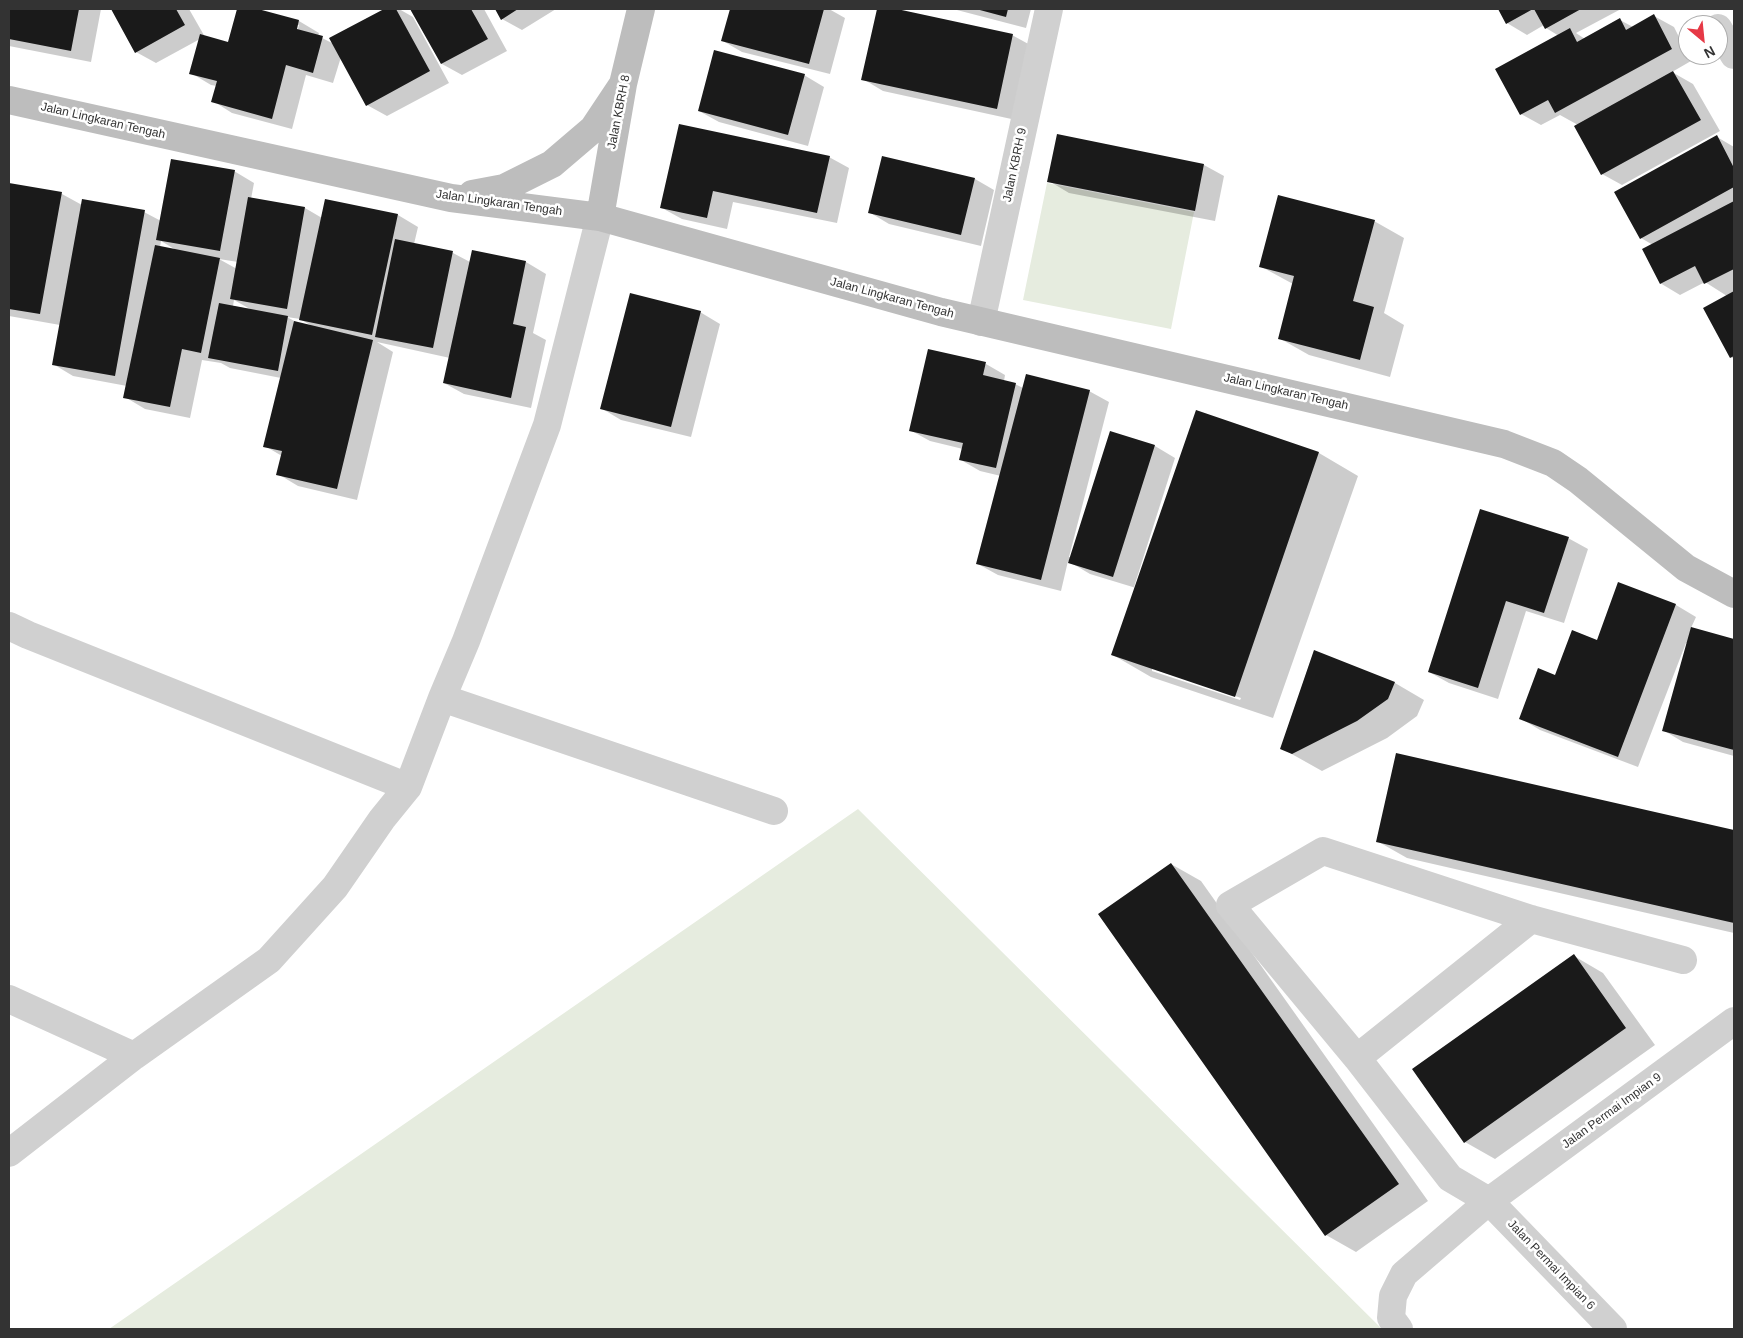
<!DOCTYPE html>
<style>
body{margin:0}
#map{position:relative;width:1743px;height:1338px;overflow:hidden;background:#fff;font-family:Arial,sans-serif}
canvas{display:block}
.frame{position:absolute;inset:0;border:10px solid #333;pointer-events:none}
.north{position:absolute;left:1678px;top:15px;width:50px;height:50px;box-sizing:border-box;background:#fff;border:1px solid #adadad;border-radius:50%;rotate:152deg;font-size:14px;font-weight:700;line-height:20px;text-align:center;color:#333}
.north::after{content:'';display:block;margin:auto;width:18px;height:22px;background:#e63946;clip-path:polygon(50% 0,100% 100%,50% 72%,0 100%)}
</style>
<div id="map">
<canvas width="1743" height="1338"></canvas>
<div class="frame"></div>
<div class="north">N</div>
</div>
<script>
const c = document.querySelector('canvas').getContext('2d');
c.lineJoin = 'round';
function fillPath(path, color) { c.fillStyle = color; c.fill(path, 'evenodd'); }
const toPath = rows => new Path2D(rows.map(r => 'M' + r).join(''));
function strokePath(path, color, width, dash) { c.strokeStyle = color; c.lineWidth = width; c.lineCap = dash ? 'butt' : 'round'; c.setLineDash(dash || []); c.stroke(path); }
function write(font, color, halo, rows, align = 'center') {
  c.font = font + ' Arial,sans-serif'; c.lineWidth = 5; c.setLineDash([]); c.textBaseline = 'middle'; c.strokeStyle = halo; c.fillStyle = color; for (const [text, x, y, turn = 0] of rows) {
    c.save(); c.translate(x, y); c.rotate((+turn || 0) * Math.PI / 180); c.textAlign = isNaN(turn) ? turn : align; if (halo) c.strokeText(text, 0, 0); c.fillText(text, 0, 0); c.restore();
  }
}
const green = toPath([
 [1047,183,1194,212,1171,329,1023,300],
 [858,809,1382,1329,109,1329]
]);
const shadow = toPath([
 [9,9,101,9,91,62,9,46],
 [112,9,189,9,205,37,228,43,239,9,254,9,299,21,319,33,318,36,334,44,331,39,386,9,399,9,413,17,449,83,387,116,367,105,341,57,333,83,306,75,292,129,232,113,213,101,217,86,211,85,191,73,200,39,156,63,136,52],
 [297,25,299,25,296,35],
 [412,9,484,9,507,51,462,75,442,64],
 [496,9,556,9,522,30,502,19],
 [731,9,829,9,845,18,830,74,742,52,723,41],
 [878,9,891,9,1012,35,1032,46,1016,120,883,91,863,79],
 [953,9,1031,9,1026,28],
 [1499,9,1621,9,1576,33,1585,39,1620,20,1633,27,1654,16,1674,27,1691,61,1672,72,1693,84,1720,131,1622,185,1602,174,1578,125,1560,115,1541,125,1521,114,1559,36,1546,28,1544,25,1527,35,1507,23],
 [804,75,824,87,808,146,719,122,699,111],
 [680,126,829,157,849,168,837,223,733,202,727,229,682,219,662,208],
 [1717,137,1734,147,1734,359,1731,357,1705,308,1727,296,1705,282,1680,295,1660,283,1653,245,1641,238],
 [1204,165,1224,176,1215,221,1069,193,1049,181],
 [234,171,254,183,251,199,305,208,322,218,326,200,398,215,418,227,414,244,453,253,470,262,526,262,546,274,533,333,546,340,531,408,464,394,444,383,450,358,377,342,393,352,357,500,298,486,278,474,282,456,265,446,281,378,230,368,221,363,202,360,190,418,145,409,125,397,127,386,73,376,53,364,60,325,9,316,10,184,62,194,82,205,144,212,161,221],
 [161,241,176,250,160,247],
 [219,259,238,262,237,269],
 [234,300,250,309,233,306],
 [287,317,300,319,312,326,298,323],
 [975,179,994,190,981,246,889,224,869,212],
 [1374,221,1404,238,1384,313,1404,325,1390,377,1309,355,1279,338,1293,284,1260,266],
 [700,312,720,324,691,437,621,420,601,408],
 [986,364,1005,375,1004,381,1015,384,1023,388,1089,391,1109,402,1069,557,1072,557,1111,433,1155,446,1175,458,1134,587,1136,588,1197,412,1319,453,1358,476,1273,718,1151,677,1113,655,1136,588,1090,574,1068,561,1061,591,998,575,978,564,1001,476,980,471,961,460,963,449,930,441,910,430],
 [1152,668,1241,698,1240,700,1152,671],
 [1568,538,1588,549,1564,623,1526,611,1498,699,1449,683,1429,672],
 [1619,584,1676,605,1696,617,1691,628,1734,640,1734,756,1683,742,1663,730,1688,643,1686,643,1638,767,1540,730,1520,718,1556,677,1597,641],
 [1314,651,1395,683,1424,700,1417,716,1387,738,1322,771,1281,748],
 [1397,755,1734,831,1734,933,1407,858,1377,841],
 [1171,864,1201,881,1428,1201,1356,1252,1326,1235],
 [1574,956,1603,973,1655,1045,1495,1159,1465,1142]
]);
const building = toPath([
 [9,9,79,9,71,51,9,39],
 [111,9,176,9,185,25,135,53],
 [237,9,258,9,299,20,297,29,323,36,313,73,286,65,272,119,211,102,217,81,189,74,200,34,228,42],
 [384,9,396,9,430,71,366,106,329,38],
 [410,9,471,9,488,39,441,64],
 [495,9,518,9,501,20],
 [730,9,824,9,809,64,721,41],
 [877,9,897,9,1013,34,997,109,861,80],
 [976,9,1008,9,1006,17],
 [1498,9,1533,9,1506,24],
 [1534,9,1581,9,1545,29],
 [1654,14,1672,49,1555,113,1548,100,1520,115,1495,69,1570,28,1577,42,1620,18,1626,30],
 [714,50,805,74,788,135,698,111],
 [1673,71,1701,120,1601,175,1574,126],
 [679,124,830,156,817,213,713,191,707,218,660,208],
 [1057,134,1204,164,1195,211,1047,182],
 [1717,135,1734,168,1734,187,1640,239,1614,192],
 [882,156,975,178,961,235,868,213],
 [171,159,235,170,220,251,156,240],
 [9,183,62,192,40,314,9,309],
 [1278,195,1375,220,1353,301,1374,307,1360,360,1278,339,1294,276,1259,267],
 [248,197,305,207,287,309,230,299],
 [82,199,145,210,115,376,52,365],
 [325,199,398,214,372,335,299,320],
 [1734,201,1734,269,1704,284,1695,266,1660,284,1642,249],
 [395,239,453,251,433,348,375,337],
 [155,245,220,258,201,353,182,349,170,407,123,398],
 [472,250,526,261,513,324,526,327,511,398,443,383],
 [1734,291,1734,356,1730,358,1703,308],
 [630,293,701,311,671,427,600,409],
 [219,303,288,316,278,371,208,358],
 [294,321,373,340,337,489,276,475,282,451,263,447],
 [928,349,986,362,983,375,1016,383,996,468,959,460,963,443,909,431],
 [1026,374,1090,390,1041,580,976,564],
 [1196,410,1319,452,1235,697,1111,655],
 [1110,431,1155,445,1113,577,1068,563],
 [1480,509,1569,537,1544,613,1506,601,1478,688,1428,672],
 [1618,582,1676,604,1618,757,1519,719,1538,668,1555,675,1572,630,1597,640],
 [1691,627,1734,639,1734,750,1662,731],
 [1314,650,1395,682,1388,699,1357,721,1292,754,1280,749],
 [1396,753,1734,830,1734,923,1376,842],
 [1171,863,1399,1184,1325,1236,1098,914],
 [1574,954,1626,1028,1464,1143,1412,1069]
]);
const street = toPath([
 [1718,28,1734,55],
 [981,322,1049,9],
 [9,626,28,635,408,787],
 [442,698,774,811],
 [9,999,134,1056],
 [1357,1058,1531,919],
 [9,1153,134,1056,269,960,335,887,382,819,408,787,442,698,466,641,547,425,600,217],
 [1399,1329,1391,1318,1393,1296,1404,1274,1489,1201,1734,1021],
 [1613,1329,1489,1201,1450,1178,1357,1058,1230,905,1323,851,1531,919,1683,960]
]);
const secondary = toPath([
 [9,100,451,198,600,217,941,312,1504,444,1553,463,1578,480,1686,568,1734,594],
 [472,194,504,188,552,164,593,129,623,84],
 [600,217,623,84,641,9]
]);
const streetNames = [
 ["Jalan KBRH 8",619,112,-79],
 ["Jalan Lingkaran Tengah",103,121,13],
 ["Jalan KBRH 9",1015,165,-78],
 ["Jalan Lingkaran Tengah",499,203,8],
 ["Jalan Lingkaran Tengah",892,298,15],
 ["Jalan Lingkaran Tengah",1286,392,13],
 ["Jalan Permai Impian 9",1612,1111,-36],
 ["Jalan Permai Impian 6",1551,1265,46]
];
fillPath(green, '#e6ecdf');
fillPath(shadow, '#0003');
fillPath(building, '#1a1a1a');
strokePath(street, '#d0d0d0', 28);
strokePath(secondary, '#bdbdbd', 28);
write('12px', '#333', '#fff', streetNames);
</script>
